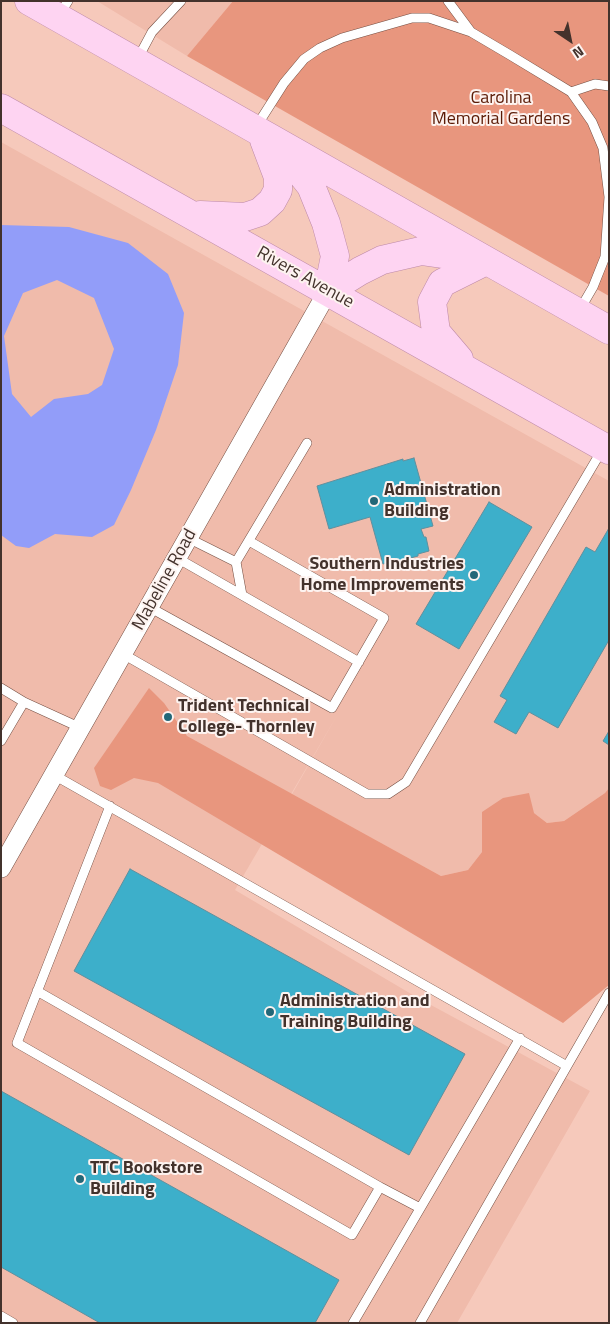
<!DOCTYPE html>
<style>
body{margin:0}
#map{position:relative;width:610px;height:1324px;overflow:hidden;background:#f6c9bb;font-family:"Titillium Web",sans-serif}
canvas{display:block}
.frame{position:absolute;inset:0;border:2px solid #43322c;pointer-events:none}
.north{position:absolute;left:545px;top:15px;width:50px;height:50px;-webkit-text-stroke:4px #fdf3f0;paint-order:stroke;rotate:146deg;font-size:14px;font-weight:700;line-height:20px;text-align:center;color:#43322c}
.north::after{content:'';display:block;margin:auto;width:18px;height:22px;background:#43322c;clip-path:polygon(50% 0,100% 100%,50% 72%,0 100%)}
</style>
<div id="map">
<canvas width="610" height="1324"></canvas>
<div class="frame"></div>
<div class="north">N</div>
</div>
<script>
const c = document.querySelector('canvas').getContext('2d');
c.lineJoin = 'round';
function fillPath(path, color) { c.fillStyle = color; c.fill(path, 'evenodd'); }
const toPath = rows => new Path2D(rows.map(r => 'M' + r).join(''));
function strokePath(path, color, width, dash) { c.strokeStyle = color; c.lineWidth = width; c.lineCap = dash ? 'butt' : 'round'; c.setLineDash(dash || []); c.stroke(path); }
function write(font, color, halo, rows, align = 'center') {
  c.font = font + ' "Titillium Web",sans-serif'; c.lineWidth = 4; c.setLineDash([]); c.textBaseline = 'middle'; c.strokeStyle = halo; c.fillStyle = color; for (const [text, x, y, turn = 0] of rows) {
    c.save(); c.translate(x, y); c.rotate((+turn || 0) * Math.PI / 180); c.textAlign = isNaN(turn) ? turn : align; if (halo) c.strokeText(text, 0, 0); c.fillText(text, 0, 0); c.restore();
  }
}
const built = toPath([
 [97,1,233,1,187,56],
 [1,142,609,481,609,788,605,793,564,821,547,823,534,813,482,812,482,852,468,870,441,876,292,794,339,712,235,890,418,998,590,1091,457,1323,1,1323]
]);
const green = toPath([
 [233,1,609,1,609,296,187,56],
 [149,688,164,703,187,736,441,876,468,870,482,852,482,812,503,798,529,793,534,813,547,823,564,821,605,793,609,788,609,985,563,1023,158,783,134,778,111,790,100,786,94,768]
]);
const water = toPath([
 [1,225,69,227,128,243,168,274,184,313,178,365,156,430,131,490,114,525,92,537,55,534,29,548,16,546,1,535],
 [57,280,94,298,114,349,102,385,88,394,54,399,31,417,12,394,4,336,23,293]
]);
const building = toPath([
 [414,458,433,526,421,529,424,537,426,537,429,551,418,554,418,556,392,563,392,561,383,564,370,517,329,529,317,486,403,459,403,461,414,458],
 [489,502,532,527,459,649,416,624,489,502],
 [609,528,609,640,558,728,529,712,516,734,494,722,507,700,500,696,586,547,595,552,609,528],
 [609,731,609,745,603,741,609,731],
 [130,869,465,1054,409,1155,74,971,130,869],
 [1,1091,339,1280,315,1323,100,1323,1,1267,1,1091]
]);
const lane = toPath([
 [448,1,471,32],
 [59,15,68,1],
 [137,60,152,32,181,1],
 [571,92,595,84,609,86],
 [256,127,284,83,304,59,320,48,342,38,412,18,429,18,471,32,510,55,571,92,592,122,603,148,609,197,605,257,593,287,579,311],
 [188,538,236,562,307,443],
 [177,558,359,662],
 [236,562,242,595],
 [149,607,332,708,384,618,249,541],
 [123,654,367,794,388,794,406,782,602,450],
 [1,688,24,702,81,728],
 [1,741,24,702],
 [54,775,567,1066,420,1323],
 [110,806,17,1043,352,1235,380,1187,420,1208],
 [37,991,380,1187],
 [567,1066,609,993],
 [1,1316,13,1323],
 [353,1323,520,1038]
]);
const street = toPath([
 [1,868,328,291]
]);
const primary = toPath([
 [29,1,609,330],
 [1,108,609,450],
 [284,152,311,186,326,223,335,256,328,291],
 [200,215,245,217,260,212,272,201,278,190,278,177,264,140],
 [328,291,360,271,382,260,421,251,470,258],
 [459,359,436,332,432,302,442,283,486,261]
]);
const markers = [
 [374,501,5,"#226778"],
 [474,575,5,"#226778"],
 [168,717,5,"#226778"],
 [270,1012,5,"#226778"],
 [80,1179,5,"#226778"]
];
const parkNames = [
 ["Carolina",501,99],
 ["Memorial Gardens",501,120]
];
const streetNames = [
 ["Rivers Avenue",305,278,29],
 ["Mabeline Road",165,580,-61]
];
const poiNames = [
 ["Administration",384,491],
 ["Building",384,512],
 ["Southern Industries",464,565,"right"],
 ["Home Improvements",464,586,"right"],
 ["Trident Technical",178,707],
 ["College- Thornley",178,728],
 ["Administration and",280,1002],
 ["Training Building",280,1023],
 ["TTC Bookstore",90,1169],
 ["Building",90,1190]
];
fillPath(built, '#f0bbab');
fillPath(green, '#e8967e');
fillPath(water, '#929df9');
fillPath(building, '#3dafca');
strokePath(building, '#60909e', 1);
strokePath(lane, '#754f43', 10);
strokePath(street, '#754f43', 20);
strokePath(primary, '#bd89a8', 29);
strokePath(lane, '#fff', 9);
strokePath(street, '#fff', 19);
strokePath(primary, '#fed4f2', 28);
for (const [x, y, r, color] of markers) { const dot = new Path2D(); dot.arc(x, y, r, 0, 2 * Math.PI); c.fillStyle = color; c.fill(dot); strokePath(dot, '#fdf3f0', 2); }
write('18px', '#5b1b06', '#fdf3f0', parkNames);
write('18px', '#43322c', '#fdf3f0', streetNames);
write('bold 18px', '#43322c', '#fdf3f0', poiNames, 'left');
</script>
